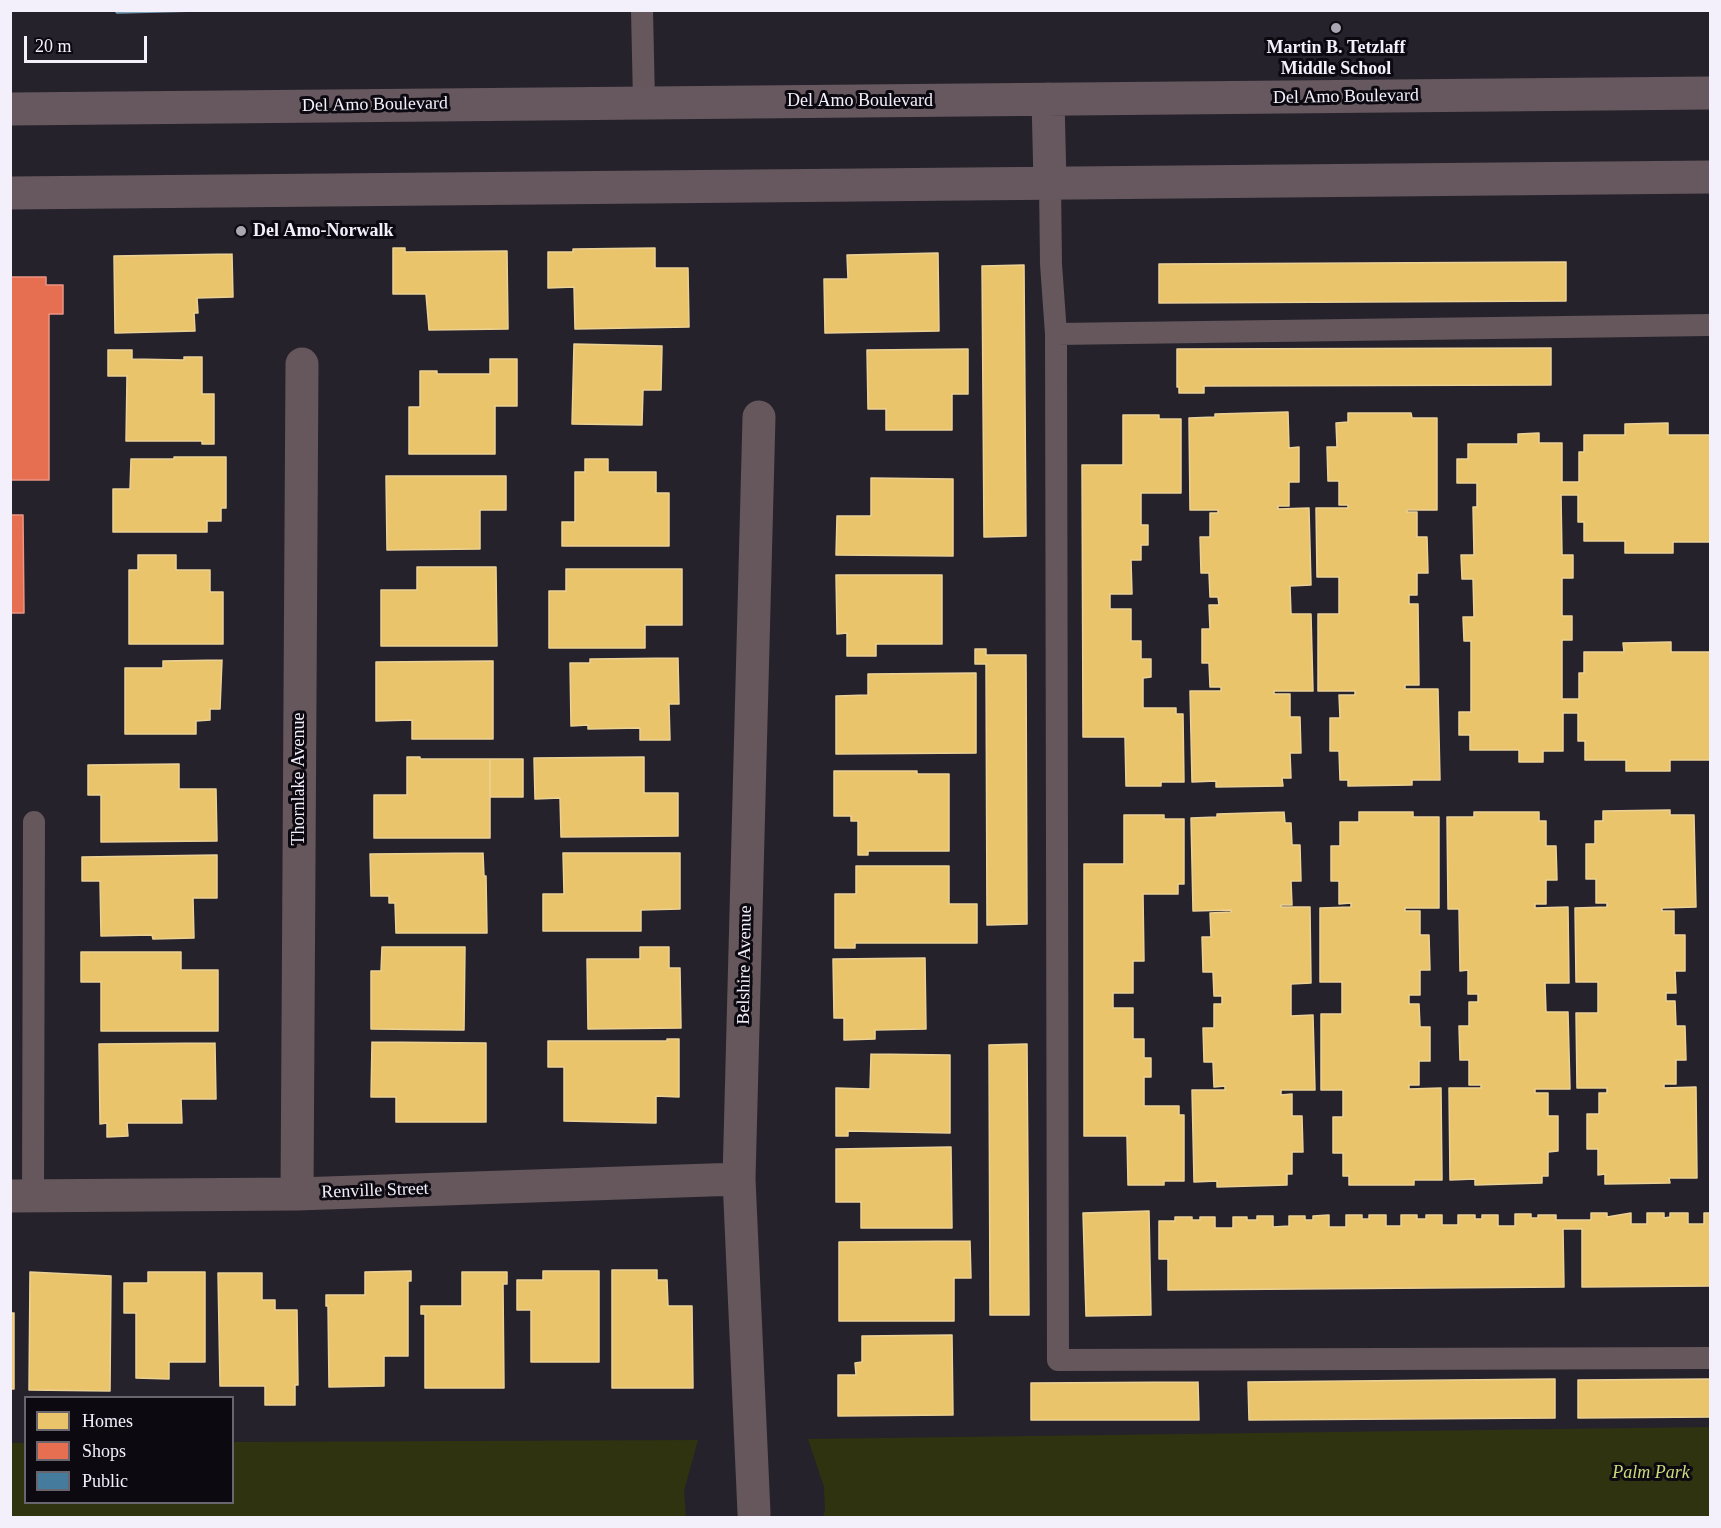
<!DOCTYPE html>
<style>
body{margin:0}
#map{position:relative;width:1721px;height:1528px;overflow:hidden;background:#25222b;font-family:Georgia,serif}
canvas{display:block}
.frame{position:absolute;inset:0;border:12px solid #f3effb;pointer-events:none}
.legend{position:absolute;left:24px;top:1396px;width:210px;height:108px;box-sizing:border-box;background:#0c0911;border:2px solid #68656f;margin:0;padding:8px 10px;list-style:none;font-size:18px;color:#f3effb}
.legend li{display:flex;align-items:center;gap:12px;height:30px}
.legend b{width:30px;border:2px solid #68656f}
.scale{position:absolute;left:24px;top:36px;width:123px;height:27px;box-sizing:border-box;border:3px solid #f3effb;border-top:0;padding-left:8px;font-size:18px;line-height:21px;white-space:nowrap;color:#f3effb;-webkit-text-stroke:4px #0c0911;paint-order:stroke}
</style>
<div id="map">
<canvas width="1721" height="1528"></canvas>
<div class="frame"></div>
<ul class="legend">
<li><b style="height:16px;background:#e9c46a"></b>Homes</li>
<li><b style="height:16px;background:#e76f51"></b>Shops</li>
<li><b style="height:16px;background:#457b9d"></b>Public</li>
</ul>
<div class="scale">20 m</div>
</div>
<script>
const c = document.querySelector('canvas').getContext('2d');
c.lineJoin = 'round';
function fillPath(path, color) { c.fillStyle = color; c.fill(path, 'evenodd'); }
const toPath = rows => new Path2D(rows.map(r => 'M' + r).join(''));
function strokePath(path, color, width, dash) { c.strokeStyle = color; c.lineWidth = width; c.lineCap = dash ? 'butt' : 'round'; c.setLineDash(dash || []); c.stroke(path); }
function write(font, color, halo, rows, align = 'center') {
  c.font = font + ' Georgia,serif'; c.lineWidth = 6; c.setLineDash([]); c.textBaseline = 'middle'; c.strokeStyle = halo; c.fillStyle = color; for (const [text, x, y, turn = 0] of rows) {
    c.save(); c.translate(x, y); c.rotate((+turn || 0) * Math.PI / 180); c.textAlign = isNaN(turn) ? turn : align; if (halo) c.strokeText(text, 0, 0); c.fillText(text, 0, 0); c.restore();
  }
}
const green = toPath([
 [1710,1427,1710,1518,823,1517,825,1509,824,1487,808,1439],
 [698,1440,684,1491,686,1517,11,1517,11,1443,25,1443,26,1502,232,1502,233,1442]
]);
const homes = toPath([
 [393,248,405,248,405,252,507,251,508,329,429,330,426,294,393,294,393,248],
 [655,248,655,268,688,268,689,327,575,329,574,287,548,288,548,252,573,252,573,249,655,248],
 [938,253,939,331,825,333,824,279,848,279,847,255,938,253],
 [232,254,233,297,197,298,198,313,194,313,195,331,115,333,114,256,232,254],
 [1566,262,1566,301,1159,303,1159,264,1566,262],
 [1024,265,1026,536,984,537,982,266,1024,265],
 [574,344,662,346,661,390,643,390,642,425,572,424,574,344],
 [1551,348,1551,385,1204,386,1204,393,1179,393,1179,387,1177,387,1177,349,1551,348],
 [968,349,968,394,952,394,952,430,886,430,886,409,868,409,867,350,968,349],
 [108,350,132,350,132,359,184,360,184,357,202,357,202,394,214,394,214,444,202,444,202,441,126,441,127,376,108,376,108,350],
 [490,359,517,359,517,406,495,406,495,454,409,454,409,407,420,407,420,371,437,371,437,374,490,374,490,359],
 [1288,412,1289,448,1299,447,1299,482,1289,482,1289,506,1278,506,1278,509,1309,508,1311,585,1290,586,1291,614,1311,614,1313,691,1274,691,1274,694,1290,694,1290,717,1300,717,1301,753,1290,753,1291,778,1282,778,1283,786,1216,787,1216,781,1192,782,1190,691,1221,691,1221,687,1210,687,1209,663,1202,663,1202,629,1210,629,1209,605,1219,605,1218,597,1210,597,1209,573,1201,573,1200,537,1210,537,1210,513,1218,513,1218,510,1190,510,1189,418,1215,417,1215,414,1288,412],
 [1348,413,1411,413,1412,418,1437,418,1437,510,1407,510,1407,512,1417,512,1417,537,1427,537,1428,573,1417,573,1417,595,1409,595,1409,604,1418,604,1419,685,1405,685,1405,689,1438,689,1440,780,1412,780,1412,785,1348,786,1348,780,1340,780,1339,751,1330,751,1330,718,1340,718,1339,695,1355,695,1355,691,1318,691,1318,614,1339,614,1339,577,1317,577,1316,508,1348,508,1348,505,1339,505,1339,481,1328,481,1327,447,1337,447,1336,423,1348,422,1348,413],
 [1123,415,1159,415,1159,419,1181,419,1181,493,1141,493,1141,525,1148,525,1148,545,1141,545,1141,560,1131,560,1132,594,1110,594,1110,609,1131,609,1131,641,1141,641,1141,659,1151,659,1151,677,1143,678,1143,708,1176,708,1176,714,1183,714,1184,782,1161,782,1161,786,1126,786,1125,737,1083,737,1082,465,1123,465,1123,415],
 [1668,423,1668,435,1710,435,1710,542,1673,542,1673,553,1625,553,1625,541,1584,541,1584,522,1578,522,1578,495,1561,495,1562,555,1573,555,1573,578,1562,578,1562,616,1572,616,1572,640,1562,640,1562,699,1579,699,1579,673,1584,673,1584,652,1624,652,1623,643,1671,642,1671,652,1710,652,1710,760,1670,760,1670,771,1626,771,1626,760,1585,760,1585,741,1578,741,1578,713,1563,713,1563,751,1543,751,1543,762,1519,762,1519,750,1470,750,1470,735,1459,735,1459,712,1471,712,1471,641,1464,641,1463,617,1474,617,1473,579,1462,579,1461,555,1474,555,1473,507,1477,507,1477,483,1457,483,1457,459,1468,459,1468,444,1518,444,1518,434,1539,433,1539,443,1562,443,1562,482,1579,482,1579,452,1584,452,1584,435,1625,435,1625,424,1668,423],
 [174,457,226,457,226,508,221,508,221,521,207,521,207,532,113,532,113,489,130,489,131,459,174,459,174,457],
 [585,459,608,459,608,472,656,472,656,493,669,493,669,546,562,546,562,522,575,522,575,472,585,472,585,459],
 [386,476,506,476,506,510,480,510,480,549,387,550,386,476],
 [871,478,953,479,953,556,836,555,837,516,871,516,871,478],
 [138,555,176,555,176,570,210,570,210,592,223,592,223,644,129,644,129,570,138,570,138,555],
 [417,567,496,567,497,646,381,646,381,590,417,590,417,567],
 [566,569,682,569,682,625,645,625,645,648,549,648,549,591,566,591,566,569],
 [836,575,942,575,942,644,876,644,876,656,847,656,847,633,837,634,836,575],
 [975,649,986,649,986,655,1026,655,1027,924,987,925,986,664,975,664,975,649],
 [678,658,679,704,669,704,670,740,640,740,640,728,588,729,588,725,571,726,570,663,590,663,590,659,678,658],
 [222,660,220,709,210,709,210,720,196,721,196,734,125,734,125,668,163,668,163,661,222,660],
 [493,661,493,739,412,739,412,720,376,721,376,662,493,661],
 [976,673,976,753,836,754,836,696,868,695,868,674,976,673],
 [407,757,420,757,420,759,490,759,490,838,374,838,374,795,407,795,407,757],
 [644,757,644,793,678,793,678,836,561,837,560,798,535,799,534,758,644,757],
 [490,759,523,759,523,797,490,797,490,759],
 [179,764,179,789,216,789,217,841,101,842,101,795,88,795,88,765,179,764],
 [834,771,917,771,917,774,949,774,949,851,868,851,868,855,858,855,858,821,851,821,851,816,834,816,834,771],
 [1670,810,1670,815,1694,815,1696,907,1662,908,1662,911,1674,911,1674,935,1685,935,1685,971,1675,971,1676,993,1666,993,1666,1001,1675,1001,1676,1026,1685,1026,1686,1060,1676,1060,1676,1084,1664,1084,1664,1088,1696,1087,1697,1178,1669,1178,1670,1183,1605,1184,1605,1174,1598,1175,1598,1149,1587,1149,1587,1114,1599,1114,1599,1093,1607,1093,1607,1088,1577,1088,1576,1013,1598,1013,1598,982,1576,982,1575,908,1607,907,1607,903,1596,903,1596,879,1586,879,1586,844,1595,844,1595,821,1603,821,1603,811,1670,810],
 [1284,812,1285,823,1291,823,1292,845,1300,845,1301,881,1291,881,1292,905,1281,905,1281,907,1310,907,1311,983,1291,984,1291,1016,1313,1015,1315,1090,1281,1090,1281,1095,1292,1094,1292,1116,1302,1116,1303,1152,1292,1152,1292,1174,1287,1174,1287,1185,1217,1187,1217,1181,1194,1182,1192,1090,1225,1090,1225,1086,1214,1087,1213,1062,1204,1062,1203,1028,1214,1028,1214,1004,1222,1004,1222,996,1214,996,1213,972,1203,972,1202,937,1211,937,1210,913,1231,912,1231,910,1193,911,1191,818,1217,817,1217,814,1284,812],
 [1359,812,1413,812,1413,817,1439,817,1439,908,1405,908,1405,911,1420,911,1420,935,1429,935,1430,970,1420,970,1420,995,1409,995,1409,1004,1419,1004,1420,1027,1430,1027,1430,1061,1419,1061,1419,1085,1409,1085,1409,1089,1441,1088,1442,1180,1414,1180,1414,1185,1349,1185,1349,1176,1343,1176,1343,1153,1333,1153,1333,1117,1343,1117,1343,1090,1321,1090,1321,1014,1342,1014,1342,982,1320,982,1320,908,1351,907,1351,903,1339,904,1339,881,1331,881,1331,846,1340,846,1340,822,1359,822,1359,812],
 [1474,812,1539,812,1539,821,1546,821,1546,846,1556,846,1557,880,1546,880,1546,904,1535,904,1535,908,1568,907,1569,983,1545,983,1546,1012,1568,1012,1570,1089,1535,1089,1535,1093,1548,1093,1548,1116,1558,1116,1558,1151,1548,1152,1548,1176,1542,1176,1542,1183,1475,1185,1475,1179,1450,1180,1449,1088,1481,1088,1481,1085,1469,1085,1469,1060,1460,1060,1459,1026,1469,1026,1469,1002,1478,1002,1478,994,1468,994,1468,970,1460,971,1459,909,1448,909,1447,817,1474,817,1474,812],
 [1124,815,1164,815,1164,819,1184,819,1184,884,1178,884,1178,894,1143,894,1144,961,1133,961,1133,993,1113,993,1113,1008,1133,1008,1133,1039,1144,1039,1144,1058,1151,1058,1151,1077,1144,1077,1144,1106,1179,1106,1179,1115,1184,1115,1184,1181,1164,1181,1164,1185,1128,1185,1127,1136,1084,1136,1084,864,1124,864,1124,815],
 [483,853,484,876,486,876,487,933,396,933,395,903,389,903,389,896,371,896,370,854,483,853],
 [563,853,680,853,680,909,641,910,641,931,543,931,543,894,564,894,563,853],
 [217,855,217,898,193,898,194,938,153,939,152,935,101,936,100,881,82,881,82,857,217,855],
 [856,866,949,866,949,904,977,904,977,943,855,943,855,948,835,948,835,894,856,894,856,866],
 [382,947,465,947,464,1030,371,1029,371,971,381,971,382,947],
 [640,947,669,947,669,968,680,968,681,1028,588,1029,587,959,640,959,640,947],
 [81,952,181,952,181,970,218,970,218,1031,101,1031,101,982,81,982,81,952],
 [925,958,926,1029,875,1030,875,1039,844,1040,844,1018,834,1018,833,959,925,958],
 [667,1039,679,1039,679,1097,656,1096,656,1123,564,1121,564,1067,548,1067,548,1041,667,1041,667,1039],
 [372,1042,486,1043,486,1122,396,1122,396,1097,371,1097,372,1042],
 [215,1043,216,1099,181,1099,182,1123,127,1123,128,1136,107,1137,107,1123,100,1124,99,1044,215,1043],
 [1027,1044,1029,1315,990,1315,989,1045,1027,1044],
 [871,1054,950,1055,950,1133,848,1131,848,1136,836,1136,836,1088,870,1089,871,1054],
 [951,1147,952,1228,861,1228,861,1202,836,1202,836,1149,951,1147],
 [1149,1211,1151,1315,1086,1316,1083,1213,1149,1211],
 [1591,1213,1607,1213,1607,1217,1631,1213,1631,1224,1647,1224,1647,1213,1664,1213,1664,1218,1670,1217,1670,1213,1688,1213,1688,1224,1704,1224,1704,1213,1710,1213,1710,1286,1582,1287,1582,1229,1563,1229,1564,1287,1168,1290,1168,1259,1159,1259,1159,1221,1175,1221,1175,1217,1192,1217,1192,1220,1200,1220,1200,1217,1215,1217,1215,1228,1233,1228,1233,1217,1247,1217,1247,1220,1257,1220,1257,1216,1273,1216,1273,1227,1289,1226,1289,1216,1305,1216,1305,1220,1313,1220,1313,1216,1329,1215,1329,1227,1346,1227,1346,1215,1362,1215,1362,1219,1369,1219,1369,1215,1386,1215,1386,1226,1401,1226,1401,1215,1417,1215,1417,1219,1426,1219,1426,1215,1442,1215,1442,1225,1458,1225,1458,1215,1475,1215,1475,1219,1482,1219,1482,1215,1498,1215,1498,1226,1515,1226,1515,1214,1531,1214,1531,1218,1538,1218,1538,1215,1556,1215,1556,1220,1591,1220,1591,1213],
 [970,1241,971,1278,954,1278,954,1321,839,1321,839,1242,970,1241],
 [612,1270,657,1270,657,1280,667,1280,668,1306,692,1306,693,1388,612,1388,612,1270],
 [411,1271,411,1281,408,1281,408,1356,384,1356,384,1386,329,1387,328,1306,326,1306,326,1295,365,1295,365,1272,411,1271],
 [543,1271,599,1271,599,1362,531,1362,531,1310,517,1310,517,1280,543,1280,543,1271],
 [30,1272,111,1276,110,1391,29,1390,30,1272],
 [148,1272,205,1272,205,1362,169,1362,169,1379,136,1378,136,1313,124,1313,124,1283,148,1283,148,1272],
 [462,1272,507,1272,507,1284,503,1284,504,1388,425,1388,425,1314,421,1314,421,1306,462,1306,462,1272],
 [218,1273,262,1273,262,1300,275,1300,275,1310,297,1310,298,1385,295,1385,295,1405,265,1405,265,1386,220,1386,218,1273],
 [10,1313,14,1313,14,1389,10,1389,10,1313],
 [952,1335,953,1415,838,1416,838,1375,856,1375,855,1363,862,1362,862,1336,952,1335],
 [1555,1379,1555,1418,1249,1420,1248,1382,1555,1379],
 [1710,1379,1710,1417,1578,1418,1578,1380,1710,1379],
 [1198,1382,1199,1420,1031,1420,1031,1383,1198,1382]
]);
const shops = toPath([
 [10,277,46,277,46,285,63,285,63,314,49,314,49,480,10,480,10,277],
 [10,515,23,515,24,613,10,613,10,515]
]);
const public = toPath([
 [114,10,237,10,117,13,114,10]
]);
const service = toPath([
 [642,10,644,102],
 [1050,183,1051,264,1056,334,1058,1360,1710,1358],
 [1056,334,1710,325],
 [33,1196,34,822]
]);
const minor = toPath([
 [297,1194,302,364],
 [10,1196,297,1194,739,1179],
 [754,1513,739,1179,759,417]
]);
const primary = toPath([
 [1048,99,1050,183],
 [10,109,1710,93],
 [10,193,1710,177]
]);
const markers = [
 [1336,28,6,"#aba7b2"],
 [241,231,6,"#aba7b2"]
];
const poiNames = [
 ["Martin B. Tetzlaff",1336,48],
 ["Middle School",1336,69],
 ["Del Amo-Norwalk",253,231,"left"]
];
const streetNames = [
 ["Del Amo Boulevard",1346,97,-1],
 ["Del Amo Boulevard",860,101],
 ["Del Amo Boulevard",375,105,-1],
 ["Thornlake Avenue",299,779,-90],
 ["Belshire Avenue",745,965,-89],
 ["Renville Street",375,1191,-2]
];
const parkNames = [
 ["Palm Park",1651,1473]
];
fillPath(green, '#303310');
fillPath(homes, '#e9c46a');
strokePath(homes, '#ecd196', 1.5);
fillPath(shops, '#e76f51');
strokePath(shops, '#eb9584', 1.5);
fillPath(public, '#457b9d');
strokePath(public, '#799eb9', 1.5);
strokePath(service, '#65575b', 22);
strokePath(minor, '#65575b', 33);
strokePath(primary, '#66585e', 33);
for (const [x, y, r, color] of markers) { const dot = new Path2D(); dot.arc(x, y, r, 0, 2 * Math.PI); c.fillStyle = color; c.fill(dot); strokePath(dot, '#0c0911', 2); }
write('bold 18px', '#f3effb', '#0c0911', poiNames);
write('18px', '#f3effb', '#0c0911', streetNames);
write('italic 18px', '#ceda7b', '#0c0911', parkNames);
</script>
